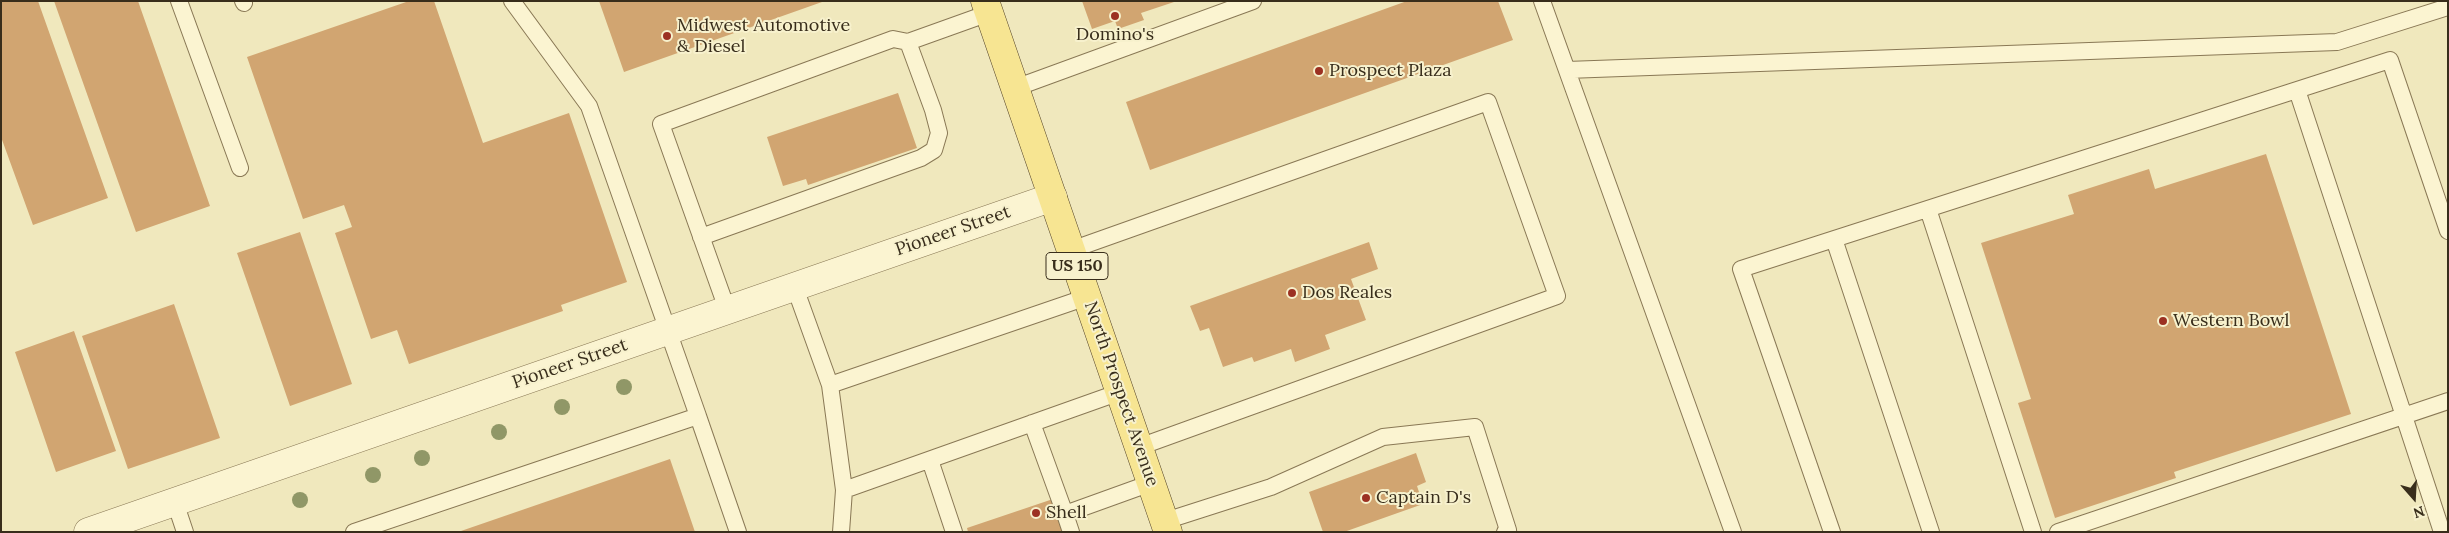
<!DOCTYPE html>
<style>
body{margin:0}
#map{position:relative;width:2449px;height:533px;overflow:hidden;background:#f0e8bd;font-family:Lora,serif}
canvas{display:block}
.frame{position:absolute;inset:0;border:2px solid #382d1b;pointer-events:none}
.north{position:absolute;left:2389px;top:473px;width:50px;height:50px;-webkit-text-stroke:4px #f7f1cd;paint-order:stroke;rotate:161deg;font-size:14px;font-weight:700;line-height:20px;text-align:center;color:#382d1b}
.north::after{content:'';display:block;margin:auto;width:18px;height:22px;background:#382d1b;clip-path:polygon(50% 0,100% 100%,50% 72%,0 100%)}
</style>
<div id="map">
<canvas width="2449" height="533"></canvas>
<div class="frame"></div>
<div class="north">N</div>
</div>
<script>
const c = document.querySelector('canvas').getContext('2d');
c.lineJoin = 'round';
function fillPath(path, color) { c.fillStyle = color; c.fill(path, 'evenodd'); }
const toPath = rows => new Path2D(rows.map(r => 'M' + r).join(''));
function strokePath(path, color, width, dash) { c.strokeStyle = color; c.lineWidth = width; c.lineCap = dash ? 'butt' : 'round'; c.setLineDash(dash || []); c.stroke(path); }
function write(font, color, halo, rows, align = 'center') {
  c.font = font + ' Lora,serif'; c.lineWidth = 4; c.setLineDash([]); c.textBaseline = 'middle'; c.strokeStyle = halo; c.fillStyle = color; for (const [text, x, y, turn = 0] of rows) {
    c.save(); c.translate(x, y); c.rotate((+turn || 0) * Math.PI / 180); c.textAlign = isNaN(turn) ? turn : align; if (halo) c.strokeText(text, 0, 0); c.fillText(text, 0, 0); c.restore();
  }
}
const building = toPath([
 [1,1,38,1,108,198,33,225,1,137],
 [54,1,138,1,210,206,136,232],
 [409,1,434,1,483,143,569,113,627,282,561,305,563,311,409,364,397,330,371,339,335,233,352,227,344,205,303,219,247,57],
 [599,1,822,1,822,2,624,72],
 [1082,1,1174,1,1174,2,1141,13,1144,20,1118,29,1115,21,1092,29],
 [1407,1,1498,1,1513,40,1150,170,1126,102],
 [898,93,917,148,808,185,806,179,783,186,767,137],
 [2266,154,2351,414,2174,472,2176,478,2055,518,2018,403,2031,399,1981,243,2074,214,2068,195,2149,169,2155,189],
 [300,232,352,384,290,406,237,253],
 [1369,242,1378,269,1351,279,1366,320,1325,335,1330,349,1295,362,1291,349,1254,362,1252,357,1223,367,1209,328,1200,331,1190,306],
 [174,304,220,438,128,469,82,336],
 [74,331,116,451,56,472,15,352],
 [1416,453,1426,482,1417,486,1423,504,1344,532,1323,532,1309,492],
 [670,459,695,532,461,532,461,531],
 [1056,498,1067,532,968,532,967,528]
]);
const lane = toPath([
 [179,1,240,168],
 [243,1,244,3],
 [1542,1,1733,532],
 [1567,70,2337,42,2448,7],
 [1015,88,1253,1],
 [2297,90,2442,532],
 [1928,209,2033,532],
 [701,237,921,158,934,150,939,133,933,110,908,42],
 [1834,239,1931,532],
 [1071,250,1488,102,1557,296,1139,447],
 [794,285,830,385,844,490,841,532],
 [727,309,661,124,893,39,908,42,989,13],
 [830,385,1087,297],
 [698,416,738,532],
 [1032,423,1065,514],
 [930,460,954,532],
 [844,490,1120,392],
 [175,502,185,532],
 [1165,521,1271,487,1383,437,1475,427,1508,530,1505,532],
 [354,532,698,416,589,106,512,1],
 [1071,532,1065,514,1151,483],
 [1832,532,1741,269,2390,60,2448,231],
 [2058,532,2448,401]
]);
const street = toPath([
 [88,532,1053,197]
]);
const primary = toPath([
 [985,1,1168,532]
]);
const trees = [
 [624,387],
 [562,407],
 [499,432],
 [422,458],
 [373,475],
 [300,500]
];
const markers = [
 [1115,16,5,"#9c3122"],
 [667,36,5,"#9c3122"],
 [1319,71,5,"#9c3122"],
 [1292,293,5,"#9c3122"],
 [2163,321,5,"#9c3122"],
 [1366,498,5,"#9c3122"],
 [1036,513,5,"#9c3122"]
];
const shields = [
 [1077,266,62]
];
const shieldNames = [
 ["US 150",1077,266]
];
const poiNames = [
 ["Midwest Automotive",677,26],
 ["& Diesel",677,47],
 ["Domino's",1115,35,"center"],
 ["Prospect Plaza",1329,71],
 ["Dos Reales",1302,293],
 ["Western Bowl",2173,321],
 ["Captain D's",1376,498],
 ["Shell",1046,513]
];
const streetNames = [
 ["Pioneer Street",953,231,-19],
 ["Pioneer Street",570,364,-19],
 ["North Prospect Avenue",1121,394,71]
];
fillPath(building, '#d1a571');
strokePath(lane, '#897855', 18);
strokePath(street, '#897855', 29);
strokePath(primary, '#56452a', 29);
strokePath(lane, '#fbf4d1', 16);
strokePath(street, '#fbf4d1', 28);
strokePath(primary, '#f7e592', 28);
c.fillStyle = '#909767';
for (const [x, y] of trees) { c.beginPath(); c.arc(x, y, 8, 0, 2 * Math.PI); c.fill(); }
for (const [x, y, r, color] of markers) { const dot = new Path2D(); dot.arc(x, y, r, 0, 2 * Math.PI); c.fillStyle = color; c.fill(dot); strokePath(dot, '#f7f1cd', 2); }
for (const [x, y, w] of shields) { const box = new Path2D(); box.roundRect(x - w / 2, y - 13.5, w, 27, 4); c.fillStyle = '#f7f1cd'; c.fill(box); strokePath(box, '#382d1b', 1); }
write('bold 16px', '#382d1b', null, shieldNames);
write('18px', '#382d1b', '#f7f1cd', poiNames, 'left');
write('18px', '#382d1b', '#f7f1cd', streetNames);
</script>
